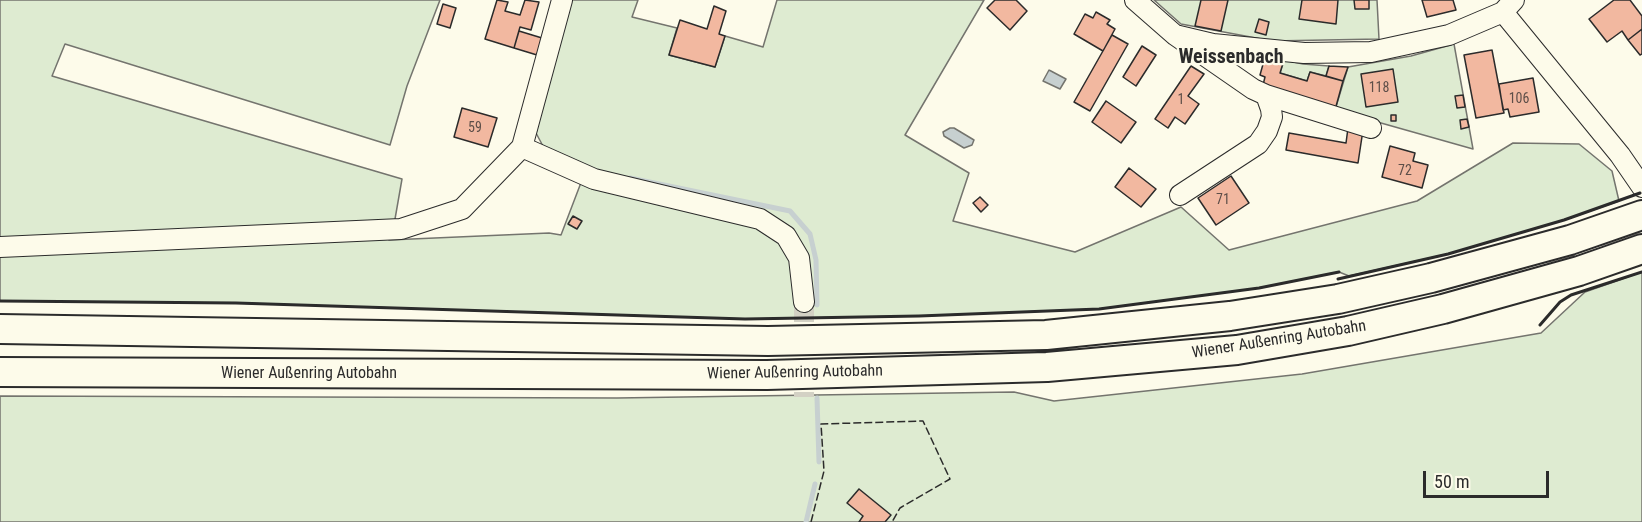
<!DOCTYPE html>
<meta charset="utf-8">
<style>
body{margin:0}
#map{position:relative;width:1642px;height:522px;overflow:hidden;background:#fdfbea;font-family:"Roboto Condensed",sans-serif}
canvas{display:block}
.scale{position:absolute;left:1423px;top:471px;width:126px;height:27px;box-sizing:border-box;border:3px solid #2b2b2b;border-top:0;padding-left:8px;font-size:18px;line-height:21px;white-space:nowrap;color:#2b2b2b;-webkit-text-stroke:4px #fdfbea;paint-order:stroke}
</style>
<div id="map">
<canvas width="1642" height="522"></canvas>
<div class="scale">50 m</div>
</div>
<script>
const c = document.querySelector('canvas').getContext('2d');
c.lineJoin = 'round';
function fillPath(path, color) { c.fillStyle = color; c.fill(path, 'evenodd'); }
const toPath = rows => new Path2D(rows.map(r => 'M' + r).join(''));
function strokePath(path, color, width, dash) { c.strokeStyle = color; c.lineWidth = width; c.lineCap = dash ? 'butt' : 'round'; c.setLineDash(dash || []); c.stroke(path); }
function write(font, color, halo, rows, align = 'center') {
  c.font = font + ' "Roboto Condensed",sans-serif'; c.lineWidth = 4.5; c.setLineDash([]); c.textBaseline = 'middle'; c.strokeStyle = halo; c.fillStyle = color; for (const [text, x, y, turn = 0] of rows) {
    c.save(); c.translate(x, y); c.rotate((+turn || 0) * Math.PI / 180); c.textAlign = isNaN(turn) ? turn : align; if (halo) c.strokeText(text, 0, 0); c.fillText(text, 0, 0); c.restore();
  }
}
const green = toPath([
 [0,0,440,0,407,86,390,145,65,44,52,76,402,179,395,219,389,240,549,233,561,235,582,180,793,233,573,167,544,148,536,133,568,0,638,0,632,17,677,28,669,55,715,67,725,36,763,47,777,0,984,0,905,135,969,173,953,221,1075,252,1181,207,1229,250,1417,201,1513,143,1579,144,1612,171,1619,201,1564,220,1448,254,1349,276,1339,272,1259,288,1099,309,919,316,745,319,236,303,0,301,0,0],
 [1154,0,1377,0,1379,39,1272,41,1181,24,1154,0],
 [1454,44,1473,149,1335,110,1348,67,1411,56,1454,44],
 [1284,60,1303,64,1329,66,1326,76,1310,72,1307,81,1280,73,1284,60],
 [1642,272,1642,522,0,522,0,396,617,398,1014,392,1054,401,1302,374,1541,333,1585,292,1642,272]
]);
const water = toPath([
 [1049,70,1066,79,1060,89,1043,81,1049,70],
 [950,128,954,128,974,140,972,145,964,148,944,136,943,132,950,128]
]);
const stream = toPath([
 [630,178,790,211,810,234,816,260,817,305],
 [817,398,819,462],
 [806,522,815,484]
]);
const building = toPath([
 [497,0,508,2,505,11,520,15,525,0,539,2,531,30,520,27,514,48,485,39,497,0],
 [995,0,1016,0,1027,11,1010,30,987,8,995,0],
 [1201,0,1228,0,1221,31,1195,26,1201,0],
 [1302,0,1338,0,1336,24,1299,19,1302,0],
 [1354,0,1369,0,1369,9,1355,9,1354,0],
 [1422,0,1453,0,1456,10,1427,17,1422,0],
 [1614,0,1630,0,1642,16,1642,29,1628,40,1622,31,1607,42,1589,19,1614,0],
 [443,4,456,8,450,28,437,24,443,4],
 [714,6,726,11,719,34,725,36,715,67,669,55,680,20,707,29,714,6],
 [1096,12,1110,20,1107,24,1115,29,1103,51,1074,34,1085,14,1093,18,1096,12],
 [1259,19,1269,22,1266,35,1255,32,1259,19],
 [1642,29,1642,54,1640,55,1628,40,1642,29],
 [519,31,542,38,537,55,514,48,519,31],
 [1112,35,1128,44,1090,111,1074,102,1112,35],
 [1142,46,1156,55,1136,86,1123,77,1142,46],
 [1492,50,1504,113,1476,118,1464,55,1492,50],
 [1265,57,1284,60,1280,73,1307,81,1310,72,1343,81,1335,110,1262,89,1265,77,1260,75,1265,57],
 [1191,66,1204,74,1188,96,1199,104,1185,124,1175,117,1168,128,1155,119,1191,66],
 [1329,66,1348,67,1343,81,1326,76,1329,66],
 [1393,69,1398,102,1366,107,1361,74,1393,69],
 [1533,78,1539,112,1510,117,1508,109,1503,110,1499,84,1533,78],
 [1463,95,1465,107,1457,108,1455,96,1463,95],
 [1106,101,1136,122,1121,143,1092,122,1106,101],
 [462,108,497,118,488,147,454,137,462,108],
 [1391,115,1396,115,1396,121,1391,121,1391,115],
 [1467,119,1469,127,1461,129,1460,120,1467,119],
 [1348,128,1363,130,1358,163,1286,150,1289,133,1346,143,1348,128],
 [1390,146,1415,153,1413,161,1428,165,1422,188,1382,177,1390,146],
 [1129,168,1156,189,1141,207,1115,187,1129,168],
 [1231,176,1249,203,1216,225,1198,198,1231,176],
 [980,197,988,205,981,212,973,203,980,197],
 [573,216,582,221,577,229,568,224,573,216],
 [859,489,891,515,885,522,859,522,863,516,847,503,859,489]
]);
const minorTunnel = toPath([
 [804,302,804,397]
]);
const minor = toPath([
 [1135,0,1175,35,1253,89,1266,95,1271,109,1272,117,1267,131,1258,144,1180,195],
 [1503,12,1620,155,1642,187],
 [1175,35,1213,44,1304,53,1371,52,1449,35,1503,12,1514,0],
 [1266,95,1371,128],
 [522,147,594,179,760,219,786,236,799,258,804,302],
 [0,247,401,229,462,209,522,147,562,0]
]);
const highway = toPath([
 [0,329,768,341,1046,335,1230,316,1338,299,1431,278,1570,240,1642,215],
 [0,372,767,375,1047,367,1237,350,1348,331,1443,309,1579,271,1642,249]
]);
const fence = toPath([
 [811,522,824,471,821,424,923,421,950,479,900,508,892,522]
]);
const wall = toPath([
 [1338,279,1448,254,1564,220,1640,193],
 [0,301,236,303,745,319,919,316,1099,309,1259,288,1339,272],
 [1540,325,1560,302,1571,295,1642,272]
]);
const numberNames = [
 ["118",1379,88],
 ["106",1519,99],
 ["1",1181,100],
 ["59",475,128],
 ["72",1405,171],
 ["71",1223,200]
];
const streetNames = [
 ["Wiener Außenring Autobahn",1279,340,-9],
 ["Wiener Außenring Autobahn",795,373,-1],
 ["Wiener Außenring Autobahn",309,374]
];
const quarterNames = [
 ["Weissenbach",1231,58]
];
fillPath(green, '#deebd1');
strokePath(green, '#74746e', 1.5);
fillPath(water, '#c7d0d0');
strokePath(water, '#74746e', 1.5);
strokePath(stream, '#c7d0d0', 5);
fillPath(building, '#f2b8a0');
strokePath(building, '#2b2b2b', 1.5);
strokePath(minorTunnel, '#d3d1c4', 20, [20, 10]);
strokePath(minor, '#2b2b2b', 22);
strokePath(highway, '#2b2b2b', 32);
strokePath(minor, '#fdfbea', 20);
strokePath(highway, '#fdfbea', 28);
strokePath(fence, '#2b2b2b', 1.5, [8, 3]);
strokePath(wall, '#2b2b2b', 3);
write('14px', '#5d4e48', null, numberNames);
write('16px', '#2b2b2b', '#fdfbea', streetNames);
write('bold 20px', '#2b2b2b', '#fdfbea', quarterNames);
</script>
